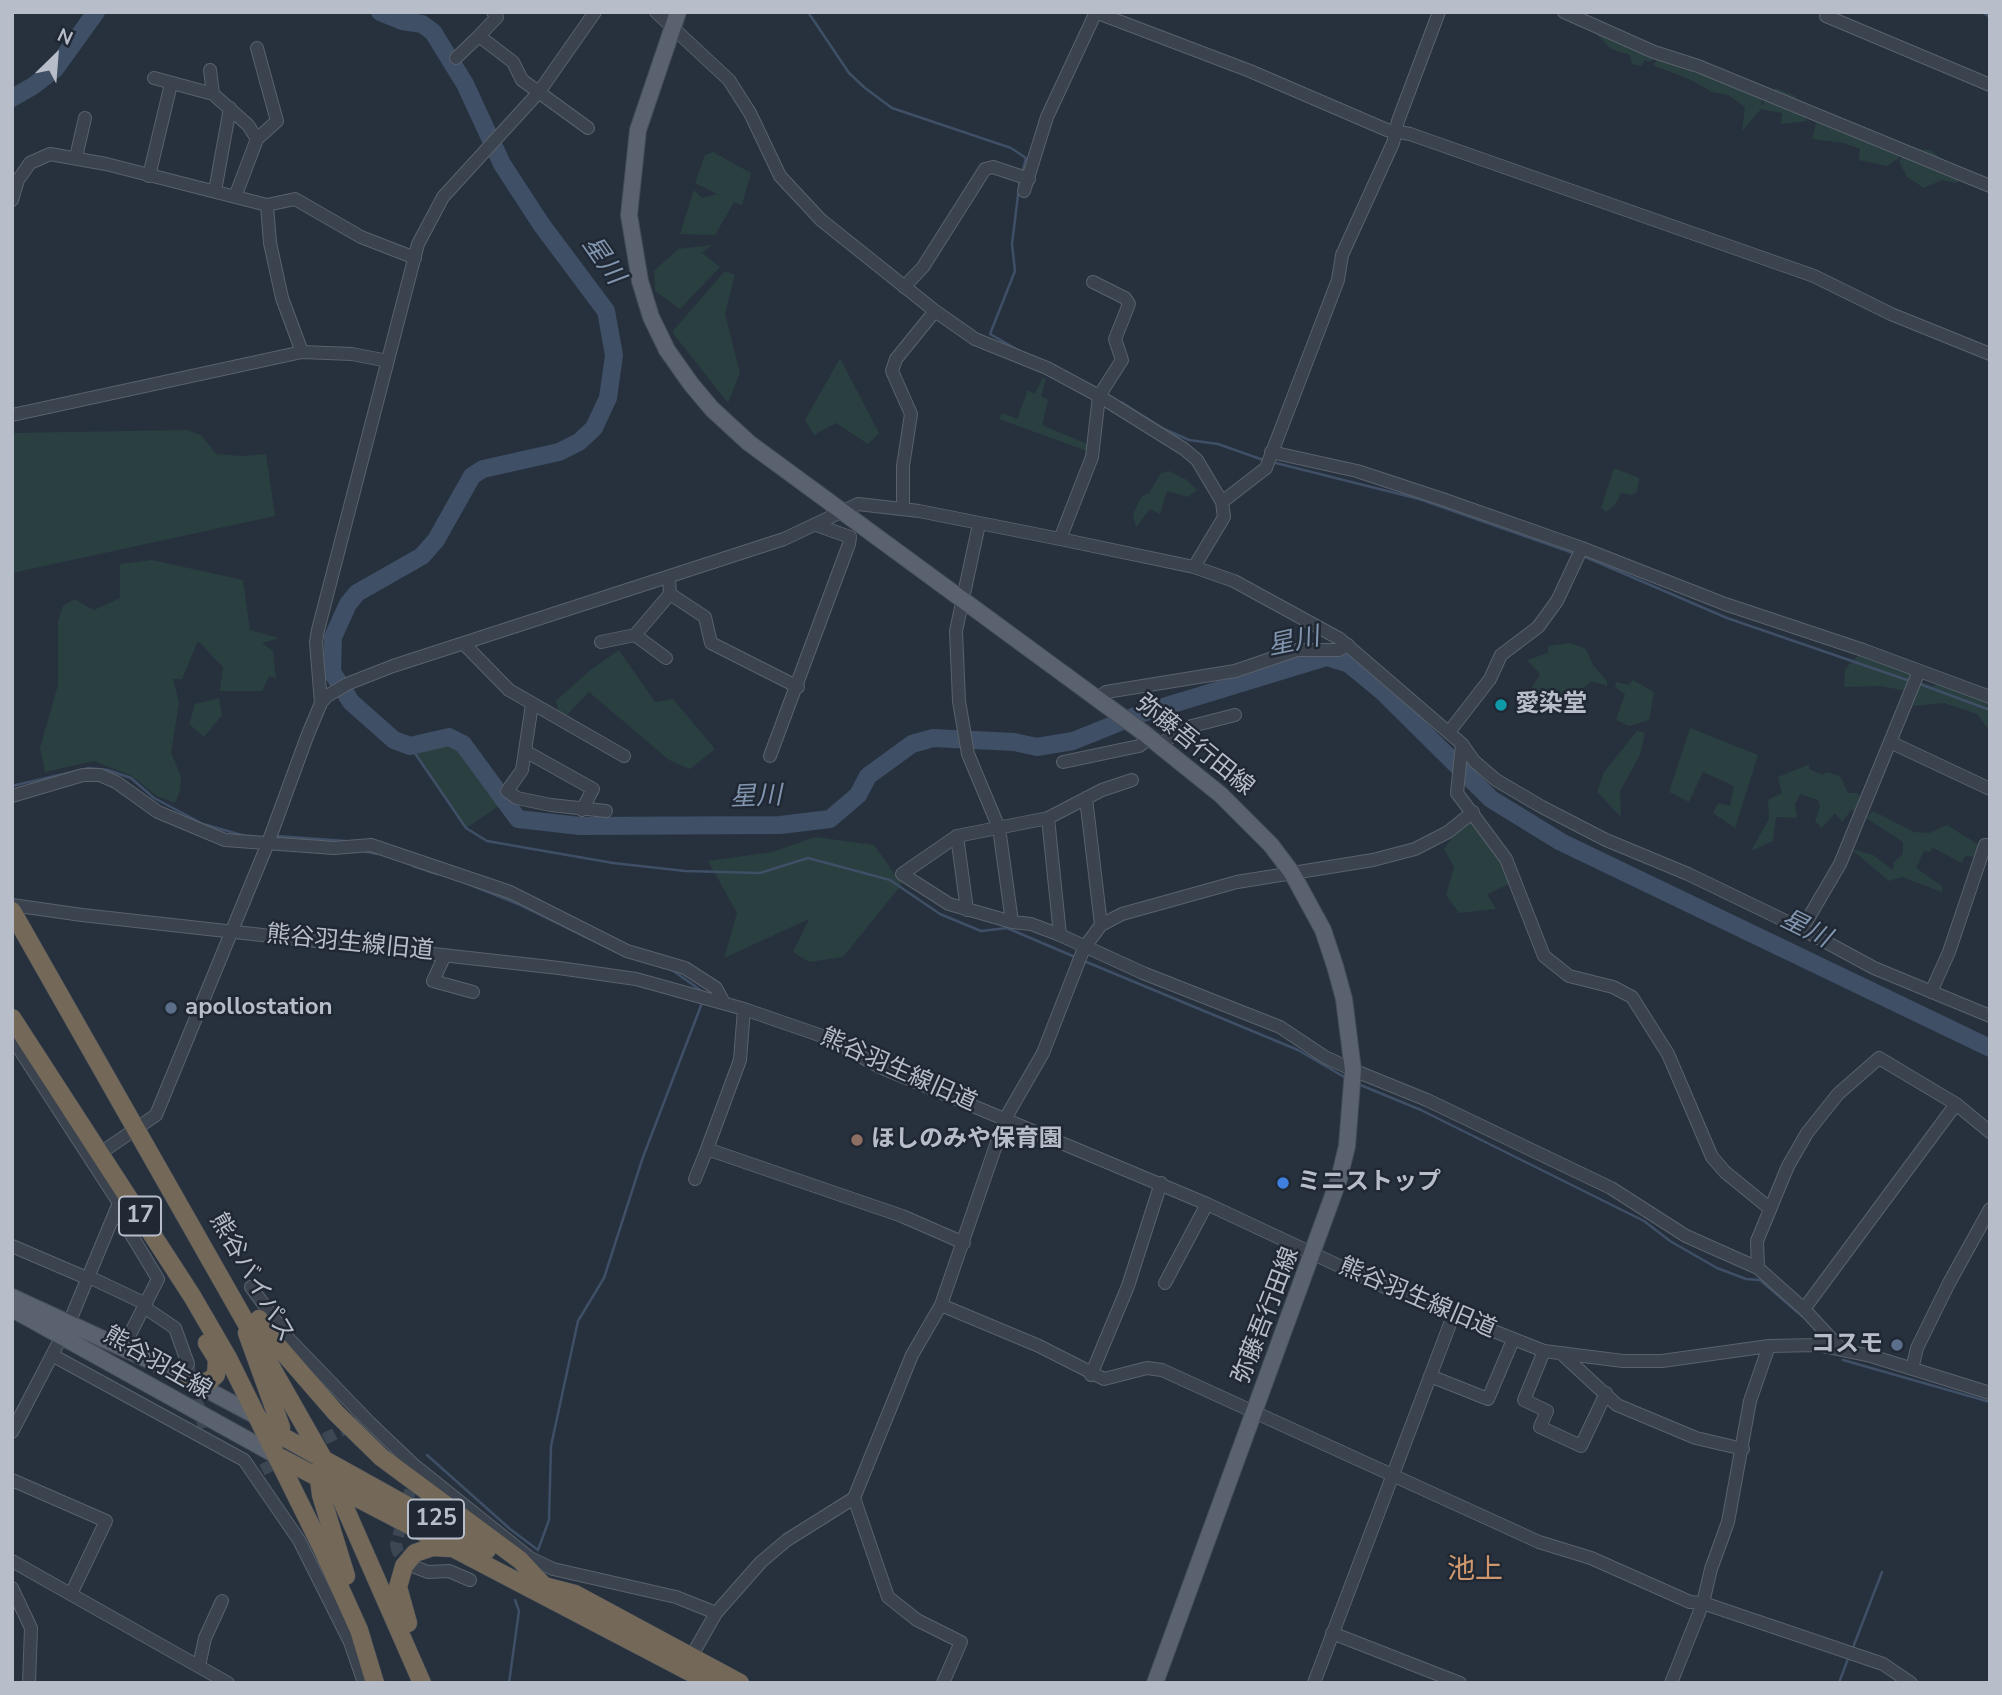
<!DOCTYPE html>
<meta charset="utf-8">
<style>
body{margin:0}
#map{position:relative;width:2002px;height:1695px;overflow:hidden;background:#27313e;font-family:"Nunito Sans",sans-serif}
canvas{display:block}
.frame{position:absolute;inset:0;border:14px solid #b8bec9;pointer-events:none}
.north{position:absolute;left:21px;top:21px;width:70px;height:70px;-webkit-text-stroke:5px #202834;paint-order:stroke;rotate:25deg;font-size:19px;font-weight:700;line-height:28px;text-align:center;color:#b8bec9}
.north::after{content:'';display:block;margin:auto;width:24px;height:32px;background:#b8bec9;clip-path:polygon(50% 0,100% 100%,50% 72%,0 100%)}
</style>
<div id="map">
<canvas width="2002" height="1695"></canvas>
<div class="frame"></div>
<div class="north">N</div>
</div>
<script>
const c = document.querySelector('canvas').getContext('2d');
c.lineJoin = 'round';
function fillPath(path, color) { c.fillStyle = color; c.fill(path, 'evenodd'); }
const toPath = rows => new Path2D(rows.map(r => 'M' + r).join(''));
function strokePath(path, color, width, dash) { c.strokeStyle = color; c.lineWidth = width; c.lineCap = dash ? 'butt' : 'round'; c.setLineDash(dash || []); c.stroke(path); }
function write(font, color, halo, rows, align = 'center') {
  c.font = font + ' "Nunito Sans","Noto Sans JP",sans-serif'; c.lineWidth = 5; c.setLineDash([]); c.textBaseline = 'middle'; c.strokeStyle = halo; c.fillStyle = color; for (const [text, x, y, turn = 0] of rows) {
    c.save(); c.translate(x, y); c.rotate((+turn || 0) * Math.PI / 180); c.textAlign = isNaN(turn) ? turn : align; if (halo) c.strokeText(text, 0, 0); c.fillText(text, 0, 0); c.restore();
  }
}
const green = toPath([
 [1593,31,1653,57,1651,62,1645,60,1641,66,1632,64,1630,55,1611,49],
 [1661,54,1695,73,1698,66,1762,98,1761,107,1768,95,1776,88,1795,96,1807,121,1781,124,1782,113,1761,109,1742,131,1745,107,1728,95,1712,92,1691,80,1653,65],
 [1817,120,1869,136,1879,149,1889,144,1899,149,1899,158,1887,166,1859,160,1860,149,1844,143,1812,139],
 [1906,149,1930,150,1966,176,1956,183,1942,180,1924,188,1907,177,1899,162],
 [713,152,751,173,742,205,734,202,715,235,680,234,694,190,702,198,717,194,695,183,705,155],
 [712,245,702,253,720,267,680,309,655,291,654,271,678,249],
 [725,271,735,275,725,314,740,373,728,403,672,332],
 [840,358,879,433,868,444,836,423,814,435,805,420],
 [1043,377,1046,379,1041,396,1048,400,1042,425,1087,444,1087,451,999,419,1002,413,1017,419,1028,390,1035,394],
 [187,430,201,435,216,454,242,456,266,454,275,516,12,573,12,433],
 [1614,468,1639,478,1637,492,1632,495,1621,493,1615,505,1606,512,1601,508],
 [1169,471,1187,480,1197,490,1188,497,1167,491,1160,514,1150,509,1136,527,1133,514,1142,496,1149,493,1161,473],
 [152,560,243,580,250,630,279,638,262,643,273,651,276,679,269,676,262,691,220,691,223,667,198,641,182,679,173,679,179,703,171,753,181,776,180,791,175,803,157,796,132,776,94,761,45,772,40,748,58,685,58,621,63,606,74,599,94,610,120,598,120,564],
 [1570,643,1586,649,1593,665,1607,681,1607,686,1591,681,1574,697,1559,699,1559,689,1537,711,1522,704,1540,674,1527,660,1548,653,1548,646],
 [619,650,655,702,673,699,715,749,690,769,669,760,589,692,561,721,556,701,589,671],
 [1863,650,1908,667,1914,679,1906,691,1881,686,1844,687,1845,669],
 [1633,680,1654,692,1649,720,1629,726,1616,720,1625,694,1615,687,1616,682,1628,685],
 [1921,682,1932,686,1945,683,1990,698,1990,732,1977,714,1944,703,1913,706],
 [219,698,222,715,204,737,189,724,195,704],
 [1690,728,1758,755,1735,828,1713,813,1718,803,1730,806,1734,786,1703,772,1689,802,1669,792],
 [1637,731,1645,733,1640,755,1620,791,1621,817,1597,792,1604,772],
 [449,737,463,744,505,802,466,828,410,746],
 [1810,764,1809,769,1823,775,1826,772,1840,776,1848,793,1857,793,1870,804,1862,811,1851,810,1842,822,1835,813,1822,828,1815,821,1820,807,1818,800,1800,794,1795,804,1797,818,1776,817,1773,841,1751,851,1769,819,1768,800,1782,793,1778,777],
 [1873,811,1914,832,1929,833,1947,825,1982,847,1976,857,1965,856,1962,863,1933,848,1930,852,1924,851,1916,868,1942,886,1942,892,1902,877,1889,881,1851,849,1873,855,1893,870,1894,862,1903,854,1903,842,1866,818],
 [1469,815,1514,882,1487,894,1496,909,1459,913,1446,895,1454,867,1444,849],
 [815,837,874,845,902,884,843,957,809,962,793,952,809,919,724,958,737,913,708,861,772,852]
]);
const stream = toPath([
 [808,12,849,73,865,88,892,108,1011,148,1026,158,1022,173],
 [1982,12,1990,17],
 [1018,350,990,334,1015,271,1012,244,1020,179],
 [1121,402,1164,429,1189,440,1218,444,1266,461],
 [1272,462,1419,499,1573,553],
 [1583,556,1727,618,1910,681],
 [1920,684,1990,710],
 [410,746,466,828,487,841,613,863,685,871,760,873,808,858,890,880,940,914,981,931,1007,928,1075,957],
 [12,786,89,768,108,770,131,778,154,798,203,824,245,836],
 [276,836,346,841],
 [363,851,377,854],
 [413,866,437,874],
 [473,886,518,904,616,952],
 [1084,961,1298,1050,1346,1078],
 [672,970,706,994],
 [1358,1084,1421,1110,1644,1221,1670,1241,1717,1268,1746,1279,1760,1280,1802,1316],
 [1843,1360,1990,1402],
 [427,1455,510,1529,538,1550,549,1520,551,1446,578,1321,604,1278,643,1157,702,1003],
 [1852,1650,1882,1572],
 [509,1683,519,1611,515,1600],
 [1839,1683,1849,1656]
]);
const river = toPath([
 [380,12,402,21,422,24,433,32,465,84,502,164,541,224,606,311,614,355,608,398,594,428,579,442,559,452,483,469,472,476,436,540,422,556,357,593,348,604,333,637,332,672,351,702,394,740,410,746,449,737,463,744,518,819,580,826,780,825,830,819,858,795,868,776,912,744,933,738,1014,742,1037,747,1073,741,1140,714,1327,657,1349,664,1383,692,1491,799,1561,842,1990,1048],
 [12,98,33,86,55,69,96,12]
]);
const minorTunnel = toPath([
 [188,1364,205,1432],
 [308,1447,361,1421],
 [262,1470,286,1458],
 [412,1566,398,1552,396,1545,414,1475]
]);
const minor = toPath([
 [493,12,497,17,479,36,513,62,522,80,588,128],
 [656,12,729,80,750,113,780,176,821,220,935,311,975,339,1047,368,1099,396,1184,449,1197,460,1222,502,1224,517,1194,567],
 [1095,12,1250,71,1387,130,1410,134,1814,276,1891,314,1990,354],
 [1564,12,1654,52,1698,66,1990,186],
 [1826,16,1990,85],
 [456,58,479,36],
 [210,70,213,94],
 [154,78,213,94,248,125,257,139,235,197],
 [257,139,277,121,257,48],
 [76,157,85,118],
 [149,176,171,84],
 [215,191,230,108],
 [1024,191,1047,117,1096,12],
 [12,200,18,180,30,163,50,154,106,164,267,205,270,243,282,298,302,352],
 [267,205,295,199,361,237,415,258],
 [904,287,923,267,985,169,993,167,1029,179],
 [12,415,302,352,352,354,388,361],
 [1271,452,1357,471,1442,499,1582,548,1725,604,1863,650,1990,697],
 [1222,502,1266,468,1338,280,1342,255,1393,143,1398,121,1439,12],
 [903,509,903,466,911,414,892,371,896,359,935,311],
 [979,524,956,631,959,701,968,754,999,828,1012,922,1031,924,1060,935,1143,973,1280,1027,1325,1057,1353,1070,1427,1100,1611,1188,1686,1236,1758,1268,1804,1309,1840,1348],
 [1060,539,1092,457,1099,396,1122,360,1115,339,1129,304,1125,298,1093,282],
 [669,577,670,594,705,617,711,643,798,687],
 [635,635,666,658],
 [601,642,635,635,670,594],
 [464,644,509,690,624,756],
 [1097,699,1106,692,1235,671,1297,650,1339,650,1348,645],
 [321,703,316,642,318,630,418,244,443,197,539,92,595,12],
 [532,704,525,751,593,789,582,810],
 [1449,732,1490,679,1501,655,1538,627,1557,601,1582,548],
 [1890,742,1990,789],
 [1462,744,1457,793,1506,859,1544,956,1569,976,1613,987,1632,997,1668,1054,1712,1157,1725,1172,1768,1207],
 [1159,745,1184,728,1235,715],
 [525,751,522,770,507,791,517,798,551,805,606,811],
 [770,756,849,544,850,537,816,525],
 [1063,762,1139,746,1150,738],
 [12,796,83,775,100,775,116,782,158,812,225,840,334,848,371,845,510,892,627,951,685,968,716,988,724,1003],
 [1086,798,1101,925],
 [1048,818,1102,790,1132,780],
 [957,836,967,910],
 [12,905,82,915,559,968,636,979,744,1009,825,1037,880,1067,1207,1204,1395,1292,1544,1351,1623,1361,1662,1361,1769,1346,1818,1345,1871,1356,1990,1393],
 [1012,922,949,904,902,874,957,836,1048,818,1060,935],
 [1802,929,1840,864,1919,671],
 [445,955,433,981,473,992],
 [1931,992,1949,952,1985,845,1990,845],
 [744,1009,740,1060,707,1149,902,1216,964,1243],
 [12,1038,119,1203,69,1323],
 [99,1154,156,1115,268,843,308,734,321,703,327,696,347,684,393,666,784,539,858,504,919,511,1060,539,1194,567,1234,581,1340,639,1462,744,1474,761,1496,780,1542,807,1606,840,1688,874,1802,929,1874,968,1990,1016],
 [695,1179,707,1149],
 [117,1211,158,1279,123,1348],
 [12,1246,89,1279],
 [1758,1268,1757,1241,1788,1166,1807,1133,1838,1094,1879,1058,1956,1104,1990,1132],
 [89,1277,146,1304],
 [1165,1283,1207,1204],
 [251,1287,289,1339,369,1422,414,1465,530,1558,553,1569,676,1597,716,1613],
 [941,1305,1039,1346,1104,1379,1147,1368,1162,1370,1539,1542,1591,1558,1690,1602,1703,1603,1883,1664,1911,1683],
 [144,1307,175,1328,188,1364],
 [1804,1309,1956,1104],
 [1544,1351,1524,1400,1547,1411,1540,1427,1581,1446,1606,1393],
 [52,1355,244,1460,299,1540,350,1642,364,1683],
 [1563,1355,1617,1405,1696,1438,1743,1449],
 [1912,1369,1917,1348,1949,1283,1990,1209],
 [1091,1375,1128,1286,1161,1183],
 [1430,1376,1488,1399,1513,1340],
 [12,1432,62,1336],
 [12,1480,106,1521,71,1594],
 [854,1498,888,1597,917,1620,961,1642,943,1683],
 [12,1561,228,1683],
 [412,1566,428,1572,449,1571,470,1580],
 [12,1588,31,1628,29,1683],
 [1332,1633,1460,1683],
 [691,1657,716,1613,761,1562,787,1540,854,1498,912,1355,941,1305,1005,1119,1043,1053,1084,948,1101,925,1122,914,1237,882,1373,860,1415,849,1448,832,1473,812],
 [199,1666,205,1638,222,1601],
 [1314,1683,1453,1316],
 [1671,1683,1703,1603,1711,1569,1728,1522,1750,1401,1769,1346]
]);
const major = toPath([
 [678,12,638,130,629,215,640,281,651,317,667,350,691,384,712,409,749,443,1144,733,1221,795,1271,845,1292,873,1323,930,1335,966,1344,999,1353,1070,1347,1146,1339,1179,1155,1683],
 [12,1297,168,1369,260,1418],
 [12,1309,279,1457]
]);
const highway = toPath([
 [12,911,324,1460,422,1683],
 [12,1018,192,1296,228,1358,322,1548,359,1630,375,1683],
 [259,1319,270,1337,336,1413,381,1457,520,1560,544,1586],
 [247,1333,281,1427,280,1435],
 [190,1381,208,1382,216,1375,217,1359,207,1343],
 [265,1423,280,1435,487,1550],
 [279,1457,711,1683],
 [318,1471,321,1495,346,1576],
 [544,1586,575,1594,740,1683],
 [408,1623,398,1587,404,1566,415,1553,433,1547,449,1548]
]);
const markers = [
 [1501,705,7,"#0f9aa8"],
 [171,1008,7,"#5c6f8a"],
 [857,1140,7,"#8d6e63"],
 [1283,1183,7,"#3f7fe0"],
 [1897,1345,7,"#5c6f8a"]
];
const shields = [
 [140,1216,42],
 [436,1519,56]
];
const shieldNames = [
 ["17",140,1216],
 ["125",436,1519]
];
const poiNames = [
 ["愛染堂",1515,705],
 ["apollostation",185,1008],
 ["ほしのみや保育園",871,1140],
 ["ミニストップ",1297,1183],
 ["コスモ",1883,1345,"right"]
];
const streetNames = [
 ["弥藤吾行田線",1194,746,39],
 ["熊谷羽生線旧道",350,944,6],
 ["熊谷羽生線旧道",898,1071,24],
 ["熊谷バイパス",251,1278,60],
 ["熊谷羽生線旧道",1417,1299,23],
 ["弥藤吾行田線",1267,1316,-69],
 ["熊谷羽生線",157,1364,30]
];
const waterNames = [
 ["星川",602,261,55],
 ["星川",1294,643,-12],
 ["星川",756,798,-2],
 ["星川",1805,930,26]
];
const quarterNames = [
 ["池上",1475,1571]
];
fillPath(green, '#2a3f40');
strokePath(stream, '#3e4f66', 2.5);
strokePath(river, '#3e4f66', 18);
strokePath(minorTunnel, '#3d4653', 12, [12, 6]);
strokePath(minor, '#59616c', 14);
strokePath(major, '#454c58', 18);
strokePath(highway, '#464e59', 19);
strokePath(minor, '#3b434e', 12);
strokePath(major, '#59626e', 16);
strokePath(highway, '#746959', 18);
for (const [x, y, r, color] of markers) { const dot = new Path2D(); dot.arc(x, y, r, 0, 2 * Math.PI); c.fillStyle = color; c.fill(dot); strokePath(dot, '#202834', 2.5); }
for (const [x, y, w] of shields) { const box = new Path2D(); box.roundRect(x - w / 2, y - 19.5, w, 39, 5); c.fillStyle = '#202834'; c.fill(box); strokePath(box, '#b8bec9', 2); }
write('bold 23px', '#b8bec9', null, shieldNames);
write('bold 24px', '#b8bec9', '#202834', poiNames, 'left');
write('24px', '#b8bec9', '#202834', streetNames);
write('italic 26px', '#8195ae', '#202834', waterNames);
write('28px', '#ce976e', '#202834', quarterNames);
</script>
